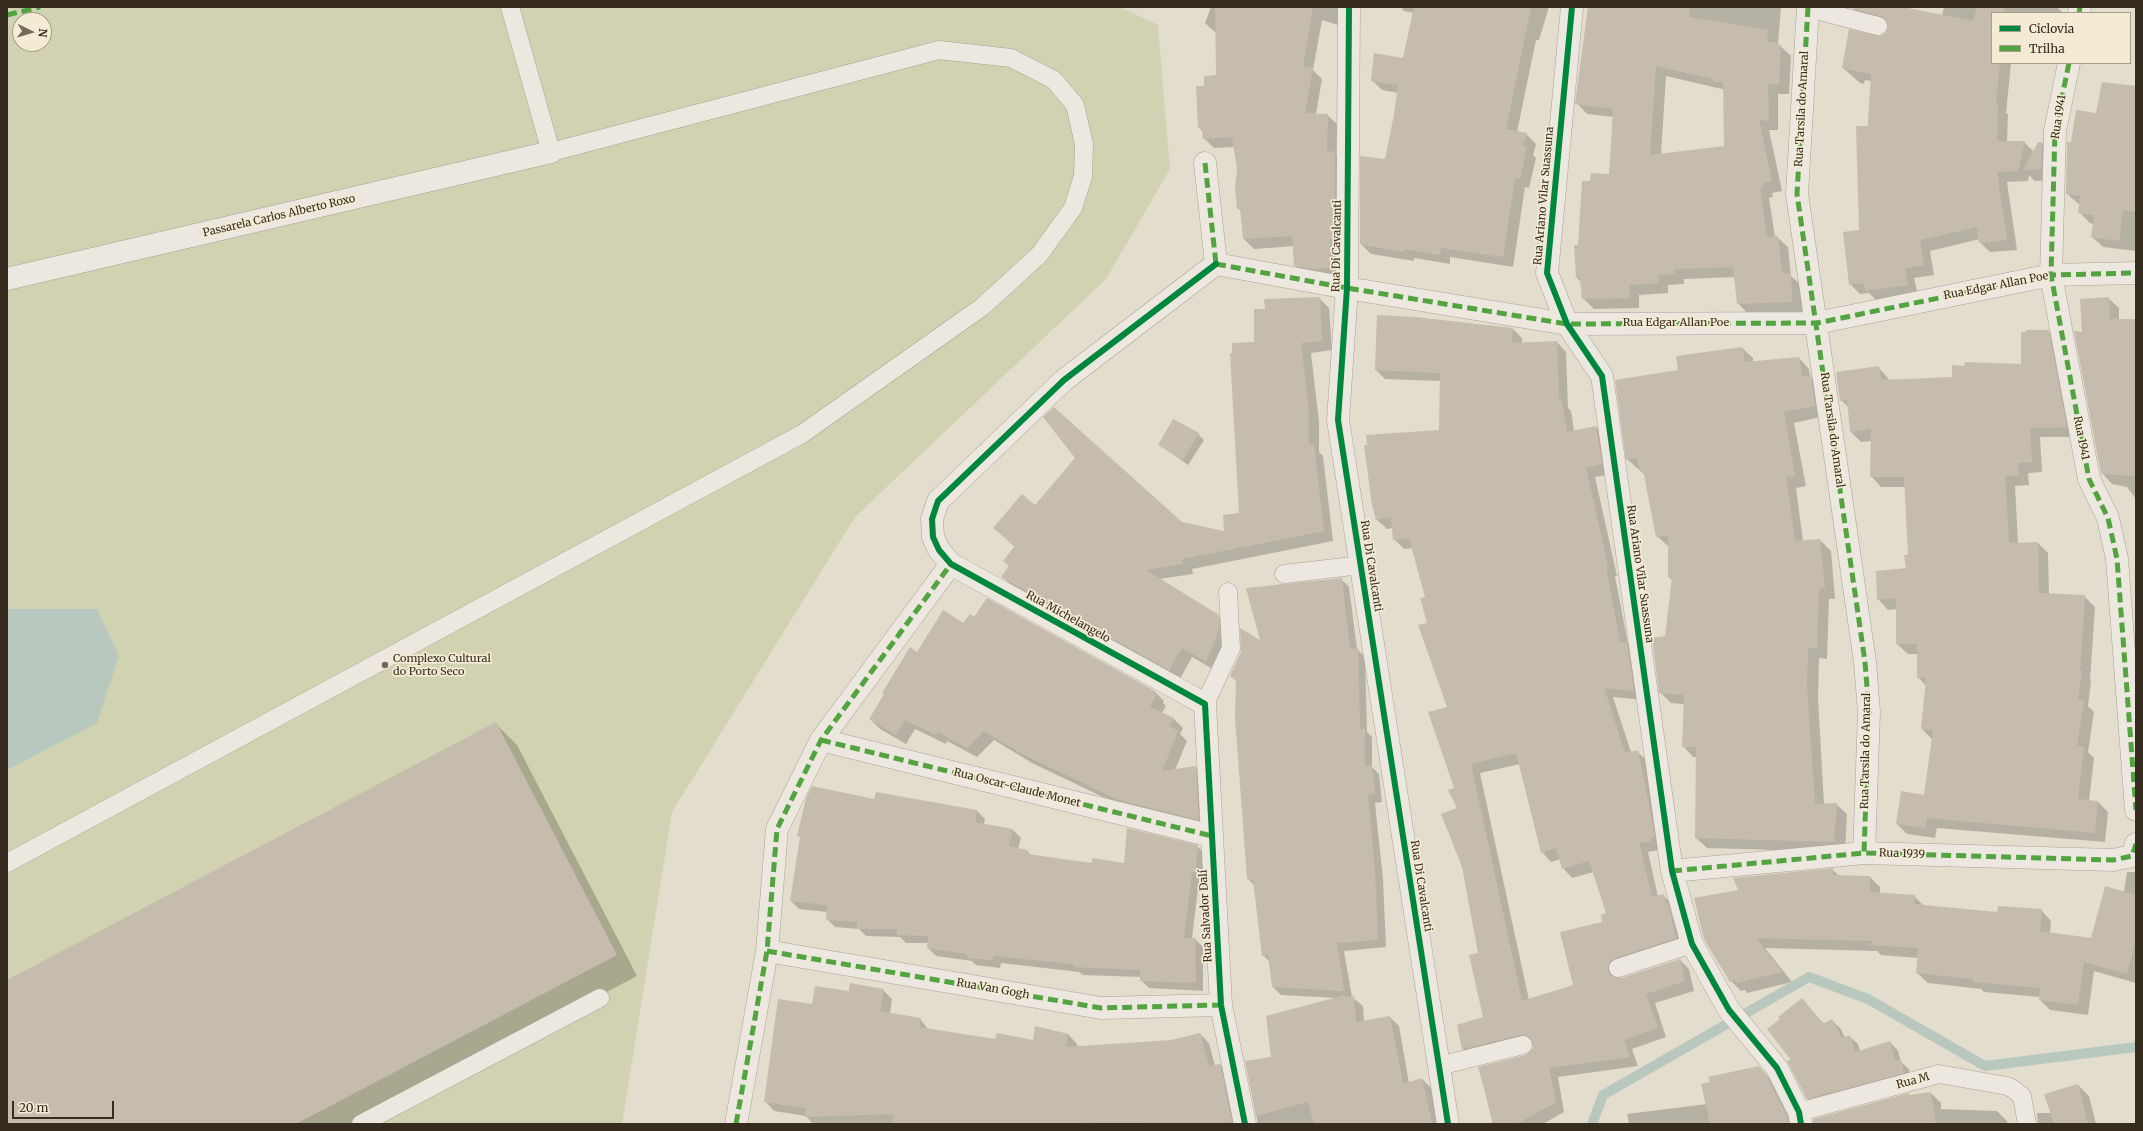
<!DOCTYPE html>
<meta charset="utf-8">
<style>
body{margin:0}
#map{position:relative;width:2143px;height:1131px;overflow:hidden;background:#e3ddcd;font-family:Merriweather,serif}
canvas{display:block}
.frame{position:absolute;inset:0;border:8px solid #362b1f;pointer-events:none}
.legend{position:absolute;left:1991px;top:12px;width:140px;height:52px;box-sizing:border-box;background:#f3ebd4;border:1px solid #a79e8c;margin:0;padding:5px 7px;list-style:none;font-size:12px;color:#362b1f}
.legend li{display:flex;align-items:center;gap:8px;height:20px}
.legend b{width:20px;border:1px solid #a79e8c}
.north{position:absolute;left:12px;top:12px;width:40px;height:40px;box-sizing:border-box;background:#f3ebd4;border:1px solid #a79e8c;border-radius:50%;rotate:95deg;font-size:11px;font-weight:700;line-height:16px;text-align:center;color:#362b1f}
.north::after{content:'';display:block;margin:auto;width:14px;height:18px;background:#73695c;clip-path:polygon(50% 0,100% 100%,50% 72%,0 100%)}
.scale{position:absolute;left:12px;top:1101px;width:102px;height:18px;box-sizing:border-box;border:2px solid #362b1f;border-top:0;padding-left:5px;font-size:12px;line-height:14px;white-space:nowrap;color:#362b1f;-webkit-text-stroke:3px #f3ebd4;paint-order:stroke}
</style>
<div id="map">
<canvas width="2143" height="1131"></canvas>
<div class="frame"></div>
<ul class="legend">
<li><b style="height:5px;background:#00873e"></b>Ciclovia</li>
<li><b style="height:5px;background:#53a441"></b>Trilha</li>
</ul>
<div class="north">N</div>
<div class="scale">20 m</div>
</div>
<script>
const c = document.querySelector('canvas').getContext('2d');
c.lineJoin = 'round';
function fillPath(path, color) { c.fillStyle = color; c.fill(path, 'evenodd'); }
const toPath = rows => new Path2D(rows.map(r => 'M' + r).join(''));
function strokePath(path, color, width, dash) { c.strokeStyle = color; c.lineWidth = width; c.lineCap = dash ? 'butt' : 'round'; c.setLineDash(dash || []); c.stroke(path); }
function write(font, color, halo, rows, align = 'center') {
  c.font = font + ' Merriweather,serif'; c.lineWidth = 3.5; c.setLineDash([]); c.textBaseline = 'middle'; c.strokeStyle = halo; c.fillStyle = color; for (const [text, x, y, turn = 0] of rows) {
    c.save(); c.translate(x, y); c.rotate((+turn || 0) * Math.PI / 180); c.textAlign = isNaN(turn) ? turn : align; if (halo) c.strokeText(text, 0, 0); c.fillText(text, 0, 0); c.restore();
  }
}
const green = toPath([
 [7,7,1120,7,1158,25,1170,169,1106,279,855,517,672,812,622,1124,7,1124],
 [20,20,44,20,44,44,20,44]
]);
const water = toPath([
 [7,609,97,609,119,656,97,723,7,770]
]);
const shadow = toPath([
 [1211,7,1344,7,1341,26,1322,20,1313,70,1322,79,1316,114,1327,115,1337,124,1336,155,1345,163,1340,278,1305,275,1295,265,1294,246,1254,249,1244,239,1242,212,1238,208,1238,169,1235,147,1214,148,1204,138,1203,132,1199,127,1205,87,1217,76,1216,33,1205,23],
 [1401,7,1549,7,1539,40,1536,40,1517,132,1526,134,1536,144,1533,155,1536,158,1529,188,1525,187,1513,267,1450,257,1450,264,1414,258,1414,261,1371,254,1361,244,1386,160,1398,93,1382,90,1372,80,1403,59,1414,13,1404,11],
 [1592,7,1781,7,1778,44,1791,56,1789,94,1778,94,1778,130,1769,130,1782,191,1772,193,1773,197,1769,198,1775,237,1777,237,1788,247,1791,276,1801,285,1802,312,1748,314,1738,303,1735,277,1684,279,1684,284,1668,285,1668,293,1639,295,1639,308,1594,309,1583,298,1582,283,1577,278,1591,183,1609,176,1614,117,1587,114,1577,103],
 [1666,76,1722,89,1724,91,1725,147,1661,154],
 [1852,7,1898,7,1942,16,1944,7,2057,7,2063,13,1992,13,1992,63,2011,63,2006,113,2008,114,2007,142,2024,142,2034,152,2042,143,2053,154,2052,180,2035,181,2029,175,2028,181,2007,182,2017,250,1990,252,1980,242,1980,239,1930,251,1934,275,1914,278,1918,295,1877,301,1869,293,1860,294,1850,284,1860,231,1871,81,1865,80,1864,84,1860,83,1843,68,1886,34,1889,25,1863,18],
 [2136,96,2136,251,2103,247,2092,237,2094,224,2090,223,2079,212,2080,205,2067,194,2105,144],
 [1319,298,1329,308,1332,350,1311,353,1319,422,1319,452,1323,456,1333,541,1192,569,1193,574,1159,579,1218,616,1228,626,1216,671,1192,657,1180,679,1013,587,1003,577,1010,567,1015,547,994,528,1035,507,1182,523,1226,532,1240,514,1233,354,1255,343,1266,310],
 [2108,298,2119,308,2119,320,2136,320,2136,499,2127,487,2112,484,2102,473,2083,333],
 [1513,329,1522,338,1522,344,1557,342,1566,352,1568,408,1571,411,1574,431,1596,427,1606,437,1611,474,1595,477,1617,576,1615,576,1628,644,1636,652,1643,700,1613,697,1631,752,1637,751,1647,761,1659,850,1648,852,1658,897,1663,895,1673,905,1685,948,1619,971,1618,978,1621,979,1680,960,1689,969,1694,991,1655,1003,1666,1037,1632,1049,1638,1066,1558,1077,1564,1112,1543,1124,1493,1124,1479,1068,1526,1056,1534,1049,1534,1045,1531,1044,1472,1058,1463,1049,1458,1025,1485,1017,1479,954,1455,788,1449,707,1428,623,1426,598,1413,548,1404,549,1394,539,1393,528,1387,529,1377,520,1373,505,1440,431,1441,381,1385,379,1376,370],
 [1520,764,1542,852,1551,862,1560,859,1563,868,1572,878,1594,872,1607,914,1574,986,1529,1000,1480,773],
 [2048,331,2058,342,2076,437,2040,437,2042,472,2028,473,2029,485,2015,486,2018,544,2038,543,2048,553,2049,594,2084,596,2095,607,2090,680,2091,681,2088,706,2094,712,2088,752,2094,758,2089,801,2098,802,2108,812,2105,842,1937,828,1935,838,1907,834,1897,824,1925,796,1932,739,1922,729,1926,686,1918,677,1918,654,1908,654,1897,644,1897,609,1888,610,1878,599,1907,569,1909,556,1906,487,1881,487,1871,476,1871,441,1861,442,1851,432,1849,408,1841,400,1878,367,1888,378,1889,381,1953,378,1965,367,2022,365],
 [1742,348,1753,358,1753,362,1799,358,1809,369,1810,376,1821,387,1825,416,1794,423,1806,486,1796,488,1803,541,1820,540,1831,551,1835,599,1829,599,1827,659,1819,658,1818,698,1824,804,1836,804,1847,814,1845,852,1707,848,1696,838,1697,757,1693,757,1683,746,1684,704,1671,703,1660,692,1672,580,1669,577,1669,547,1657,536,1645,475,1627,459,1679,371],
 [1174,421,1198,434,1204,440,1188,465,1160,445],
 [2136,508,2136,529,2135,528],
 [1341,579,1349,587,1357,649,1365,657,1367,732,1372,737,1372,767,1379,774,1382,802,1375,803,1383,879,1386,947,1344,951,1352,997,1363,1006,1364,1022,1390,1017,1399,1026,1409,1083,1422,1079,1431,1088,1439,1124,1258,1124,1246,1062,1272,1058,1337,998,1281,995,1273,987,1269,961,1263,955,1255,886,1248,879,1237,682,1231,676,1261,642],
 [974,618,1154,691,1164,701,1163,703,1166,706,1162,713,1173,718,1183,728,1180,734,1187,741,1175,770,1195,767,1205,777,1208,829,1130,810,1032,763,994,740,977,757,947,741,946,744,915,729,906,744,880,729,870,719,917,653],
 [496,724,517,745,637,976,358,1124,7,1124,7,982],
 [876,793,977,811,985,819,984,824,1013,830,1021,838,1018,849,1027,851,1032,856,1093,864,1125,864,1197,846,1205,854,1203,880,1199,880,1192,939,1195,939,1203,947,1203,991,1149,988,1141,980,1141,977,1083,975,1079,972,1001,963,1000,968,976,965,972,961,936,956,928,948,928,943,906,943,900,937,866,936,859,929,835,927,827,919,828,912,799,909,791,901,875,800],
 [1833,870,1839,876,1870,877,1880,887,1880,894,1914,896,1924,906,1998,913,2041,910,2051,921,2050,933,2092,939,2124,892,2127,872,2136,872,2136,983,2094,971,2088,1015,2050,1010,2040,1000,2040,997,1984,992,1981,989,1928,983,1917,973,1918,958,1881,955,1877,951,1765,948,1792,982,1747,993,1745,990,1741,991,1731,981,1740,891],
 [883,990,892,999,890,1014,920,1019,929,1030,996,1040,1034,1041,1036,1027,1068,1034,1077,1044,1077,1047,1171,1041,1200,1034,1209,1043,1215,1066,1220,1065,1229,1075,1239,1124,813,1124,806,1116,774,1111,765,1101,813,1005,850,992],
 [1802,999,1824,1024,1832,1020,1841,1029,1845,1038,1849,1036,1858,1044,1860,1051,1890,1042,1898,1051,1901,1062,1909,1069,1912,1081,1816,1107,1807,1098,1793,1061,1781,1019],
 [1759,1067,1776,1085,1795,1124,1629,1124,1627,1114,1707,1104],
 [2078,1085,2089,1096,2096,1124,2038,1124,2037,1113,2052,1113],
 [1931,1093,1941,1103,1941,1109,1997,1111,2007,1121,2007,1124,1814,1124,1909,1094,1910,1096]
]);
const stream = toPath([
 [1592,1124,1603,1095,1809,977,1868,999,1985,1066,2136,1047]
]);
const building = toPath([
 [1215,7,1313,7,1303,66,1313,68,1305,113,1328,114,1327,151,1335,152,1335,240,1330,239,1330,268,1311,269,1294,266,1292,236,1243,239,1240,208,1237,209,1235,188,1237,169,1232,137,1203,139,1202,128,1198,128,1196,86,1204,86,1204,76,1216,75],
 [1414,7,1531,7,1506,129,1527,133,1523,146,1527,147,1520,179,1515,178,1503,257,1441,248,1440,255,1405,249,1404,252,1360,244,1360,156,1385,159,1394,115,1398,85,1371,81,1374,53,1403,58],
 [1588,7,1690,7,1689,17,1768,30,1767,42,1777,42,1777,45,1781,45,1779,84,1768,84,1769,121,1759,120,1772,181,1763,183,1763,187,1760,188,1767,237,1778,236,1782,273,1791,274,1792,302,1737,304,1733,267,1674,269,1675,274,1658,275,1659,283,1629,285,1630,298,1582,299,1580,278,1576,278,1574,245,1578,245,1582,181,1590,181,1591,173,1609,174,1613,109,1575,104],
 [1656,66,1713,79,1713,82,1723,82,1724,146,1650,155],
 [1853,7,1903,7,1973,21,1977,7,2005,7,2004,13,1992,13,1992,63,2000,63,1996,103,1998,103,1997,141,2025,141,2018,171,1997,172,2007,240,1979,243,1977,227,1920,240,1924,265,1905,268,1908,285,1865,291,1864,283,1849,285,1843,232,1859,230,1856,126,1868,126,1871,74,1842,68,1849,29,1880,36,1886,33,1888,24,1881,16,1853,9],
 [2102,82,2136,86,2136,212,2123,210,2119,241,2091,237,2094,215,2078,213,2080,196,2066,194,2067,142,2071,142,2076,110,2096,113],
 [2038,142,2042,142,2041,169,2023,170],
 [1320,297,1322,341,1301,343,1309,412,1309,445,1314,445,1324,531,1182,559,1183,564,1146,570,1219,615,1220,646,1219,629,1206,662,1182,648,1169,670,1001,577,1009,566,1003,561,1015,546,993,528,1022,494,1035,505,1075,458,1043,417,1054,407,1182,522,1224,531,1223,515,1239,513,1230,353,1232,353,1232,343,1254,342,1254,309,1265,309,1264,299],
 [2109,297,2110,319,2136,319,2136,476,2101,474,2074,331,2082,332,2080,299],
 [1377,315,1415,317,1513,328,1512,343,1557,341,1559,401,1562,401,1567,432,1596,426,1602,464,1586,468,1608,566,1606,567,1620,643,1627,642,1634,691,1604,688,1625,753,1638,750,1655,837,1650,837,1651,841,1639,843,1652,897,1664,894,1666,904,1668,903,1676,938,1615,958,1610,961,1608,971,1611,976,1621,978,1680,959,1685,981,1646,994,1658,1028,1624,1040,1630,1057,1549,1068,1556,1102,1517,1124,1494,1124,1478,1067,1526,1055,1533,1048,1531,1038,1520,1035,1462,1049,1457,1025,1483,1017,1469,955,1478,953,1462,867,1441,814,1457,808,1448,790,1454,788,1428,712,1447,707,1418,625,1427,623,1420,598,1425,597,1409,538,1393,540,1391,517,1376,520,1372,505,1364,445,1367,445,1366,435,1439,430,1440,373,1375,370],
 [1516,753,1541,853,1556,848,1562,869,1589,861,1606,913,1601,915,1602,922,1560,932,1573,985,1522,1001,1471,764],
 [2026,330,2049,330,2067,427,2030,428,2032,462,2018,463,2019,475,2005,476,2009,543,2038,542,2039,593,2085,595,2080,670,2082,670,2078,700,2084,701,2077,746,2084,747,2078,799,2098,801,2095,833,1927,818,1925,828,1896,824,1901,791,1924,795,1933,730,1921,729,1926,678,1917,678,1917,644,1896,644,1896,598,1877,600,1876,571,1906,568,1904,555,1908,555,1904,477,1870,477,1871,429,1850,432,1847,399,1840,401,1836,372,1879,366,1881,380,1952,377,1952,365,1964,366,1965,362,2021,364,2021,332,2026,332],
 [1742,347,1745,362,1799,357,1802,377,1811,375,1815,406,1784,412,1795,476,1786,477,1795,541,1820,539,1825,588,1819,589,1817,648,1808,648,1807,687,1815,804,1837,803,1834,842,1695,838,1696,747,1682,747,1684,695,1659,693,1652,638,1665,636,1672,577,1668,577,1668,535,1656,537,1643,470,1640,471,1637,458,1626,460,1615,380,1678,370,1676,356],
 [1173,419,1199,433,1183,460,1158,445],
 [1342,578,1350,649,1358,648,1360,730,1365,728,1365,766,1372,765,1375,794,1368,795,1375,871,1378,940,1337,943,1344,991,1272,987,1268,955,1262,956,1253,880,1247,879,1235,718,1236,680,1230,676,1241,652,1240,628,1260,640,1246,588],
 [987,598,1155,691,1153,693,1156,695,1150,707,1174,718,1169,726,1178,731,1162,771,1196,766,1199,820,1119,800,1022,754,984,731,967,748,938,732,936,735,905,720,896,735,869,719,884,694,882,693,910,647,917,652,943,610,963,623,970,614,974,617],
 [496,722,617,955,296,1124,7,1124,7,980],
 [812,786,874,799,876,792,977,810,975,822,1013,829,1009,846,1028,850,1027,854,1092,863,1092,858,1124,863,1127,828,1198,845,1195,872,1192,872,1184,938,1195,938,1196,983,1140,981,1140,970,1074,967,1074,964,993,956,993,960,967,958,967,954,927,948,928,936,897,935,897,929,857,929,857,922,826,920,827,905,790,901,800,837,797,836,806,798],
 [1833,868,1833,875,1870,876,1870,892,1915,895,1914,904,1997,912,1998,906,2042,909,2040,931,2091,938,2105,886,2136,895,2136,938,2127,974,2084,962,2078,1005,2039,1000,2040,988,1973,982,1973,979,1916,973,1918,948,1869,945,1874,941,1756,938,1782,972,1736,983,1735,980,1730,982,1704,939,1694,898,1738,890,1733,878],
 [850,983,884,989,880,1011,921,1018,919,1027,995,1039,997,1033,1033,1040,1035,1026,1068,1034,1066,1047,1171,1040,1200,1033,1209,1066,1220,1064,1232,1122,907,1124,892,1123,894,1114,805,1117,806,1108,764,1102,778,999,812,1004,815,986,849,991],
 [1345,995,1345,997,1354,996,1356,1022,1390,1016,1403,1084,1422,1078,1432,1124,1314,1124,1308,1102,1256,1116,1245,1061,1271,1057,1266,1016],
 [1802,998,1823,1024,1832,1019,1842,1038,1850,1035,1855,1052,1890,1041,1895,1061,1901,1060,1904,1073,1807,1099,1787,1061,1791,1060,1767,1029,1780,1019,1778,1017],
 [1759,1066,1766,1075,1787,1116,1788,1124,1710,1124,1701,1084,1710,1082,1708,1077],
 [2078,1084,2088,1124,2054,1124,2044,1094],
 [1931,1092,1936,1124,1813,1124,1813,1119,1909,1093,1909,1095]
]);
const lane = toPath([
 [1808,8,1878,26],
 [1284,574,1361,565],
 [1205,704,1231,648,1228,592],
 [7,863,802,434,982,307,1039,255,1073,208,1083,176,1084,144,1075,105,1054,80,1011,58,939,50,551,152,510,7],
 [1618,968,1692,944],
 [1439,1066,1523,1045],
 [1799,1112,1939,1074,2007,1086,2013,1089,2022,1096,2027,1124],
 [361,1124,600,998]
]);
const street = toPath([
 [1349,7,1347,288,1338,420,1448,1124],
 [1572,7,1547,273,1567,324,1602,376,1672,871,1692,944,1729,1010,1777,1068,1799,1112,1801,1124],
 [1808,7,1797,194,1865,662,1869,712,1864,853],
 [2079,13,2080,7],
 [2069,63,2055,131,2051,275,2089,479,2108,518,2117,559,2136,810],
 [1205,163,1216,264],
 [1216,264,1064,380,938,501,932,519,933,537,939,550,951,564,1205,704,1221,1005,1245,1124],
 [1216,264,1347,288,1567,324,1817,323,2051,275,2136,273],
 [7,279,551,152],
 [821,740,1212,836],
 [1672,871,1864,853,2113,860,2132,856,2136,844],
 [767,951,1101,1008,1221,1005],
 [736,1124,767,951,777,829,821,740,951,564]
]);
const quiet = toPath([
 [1808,7,1797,194,1865,662,1869,712,1864,853],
 [2079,13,2080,7],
 [7,15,40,7],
 [2069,63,2055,131,2051,275,2089,479,2108,518,2117,559,2136,810],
 [1205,163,1216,264],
 [1216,264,1347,288,1567,324,1817,323,2051,275,2136,273],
 [821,740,1212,836],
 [1672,871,1864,853,2113,860,2132,856,2136,844],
 [767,951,1101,1008,1221,1005],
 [736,1124,767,951,777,829,821,740,951,564]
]);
const cycleway = toPath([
 [1349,7,1347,288,1338,420,1448,1124],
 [1572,7,1547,273,1567,324,1602,376,1672,871,1692,944,1729,1010,1777,1068,1799,1112,1801,1124],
 [1216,264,1064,380,938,501,932,519,933,537,939,550,951,564,1205,704,1221,1005,1245,1124]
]);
const markers = [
 [385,665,4,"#73695c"]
];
const streetNames = [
 ["Rua Tarsila do Amaral",1802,109,-87],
 ["Rua 1941",2059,117,-81],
 ["Rua Ariano Vilar Suassuna",1544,196,-85],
 ["Passarela Carlos Alberto Roxo",279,216,-13],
 ["Rua Di Cavalcanti",1337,246,-89],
 ["Rua Edgar Allan Poe",1996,286,-11],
 ["Rua Edgar Allan Poe",1676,323],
 ["Rua Tarsila do Amaral",1832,430,82],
 ["Rua 1941",2081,438,79],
 ["Rua Di Cavalcanti",1371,566,81],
 ["Rua Ariano Vilar Suassuna",1640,574,82],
 ["Rua Michelangelo",1068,617,29],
 ["Rua Tarsila do Amaral",1866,751,-89],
 ["Rua Oscar-Claude Monet",1017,788,14],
 ["Rua 1939",1902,854,2],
 ["Rua Di Cavalcanti",1421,886,81],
 ["Rua Salvador Dalí",1206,916,-93],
 ["Rua Van Gogh",993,989,10],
 ["Rua M",1913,1081,-15]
];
const poiNames = [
 ["Complexo Cultural",393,659],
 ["do Porto Seco",393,672]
];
fillPath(green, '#d1d2b1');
fillPath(water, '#b9c8bf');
fillPath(shadow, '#0003');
strokePath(stream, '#b9c8bf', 10);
fillPath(building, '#c6bcae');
strokePath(lane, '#a8a296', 19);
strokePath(street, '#a8a296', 23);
strokePath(lane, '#ece8df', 18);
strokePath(street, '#ece8df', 22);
strokePath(quiet, '#53a441', 5, [10, 5]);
strokePath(cycleway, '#00873e', 6);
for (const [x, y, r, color] of markers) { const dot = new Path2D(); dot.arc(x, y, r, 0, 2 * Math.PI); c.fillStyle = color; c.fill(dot); strokePath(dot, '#f3ebd4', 1.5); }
write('11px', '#362b1f', '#f3ebd4', streetNames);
write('11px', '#362b1f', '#f3ebd4', poiNames, 'left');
</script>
